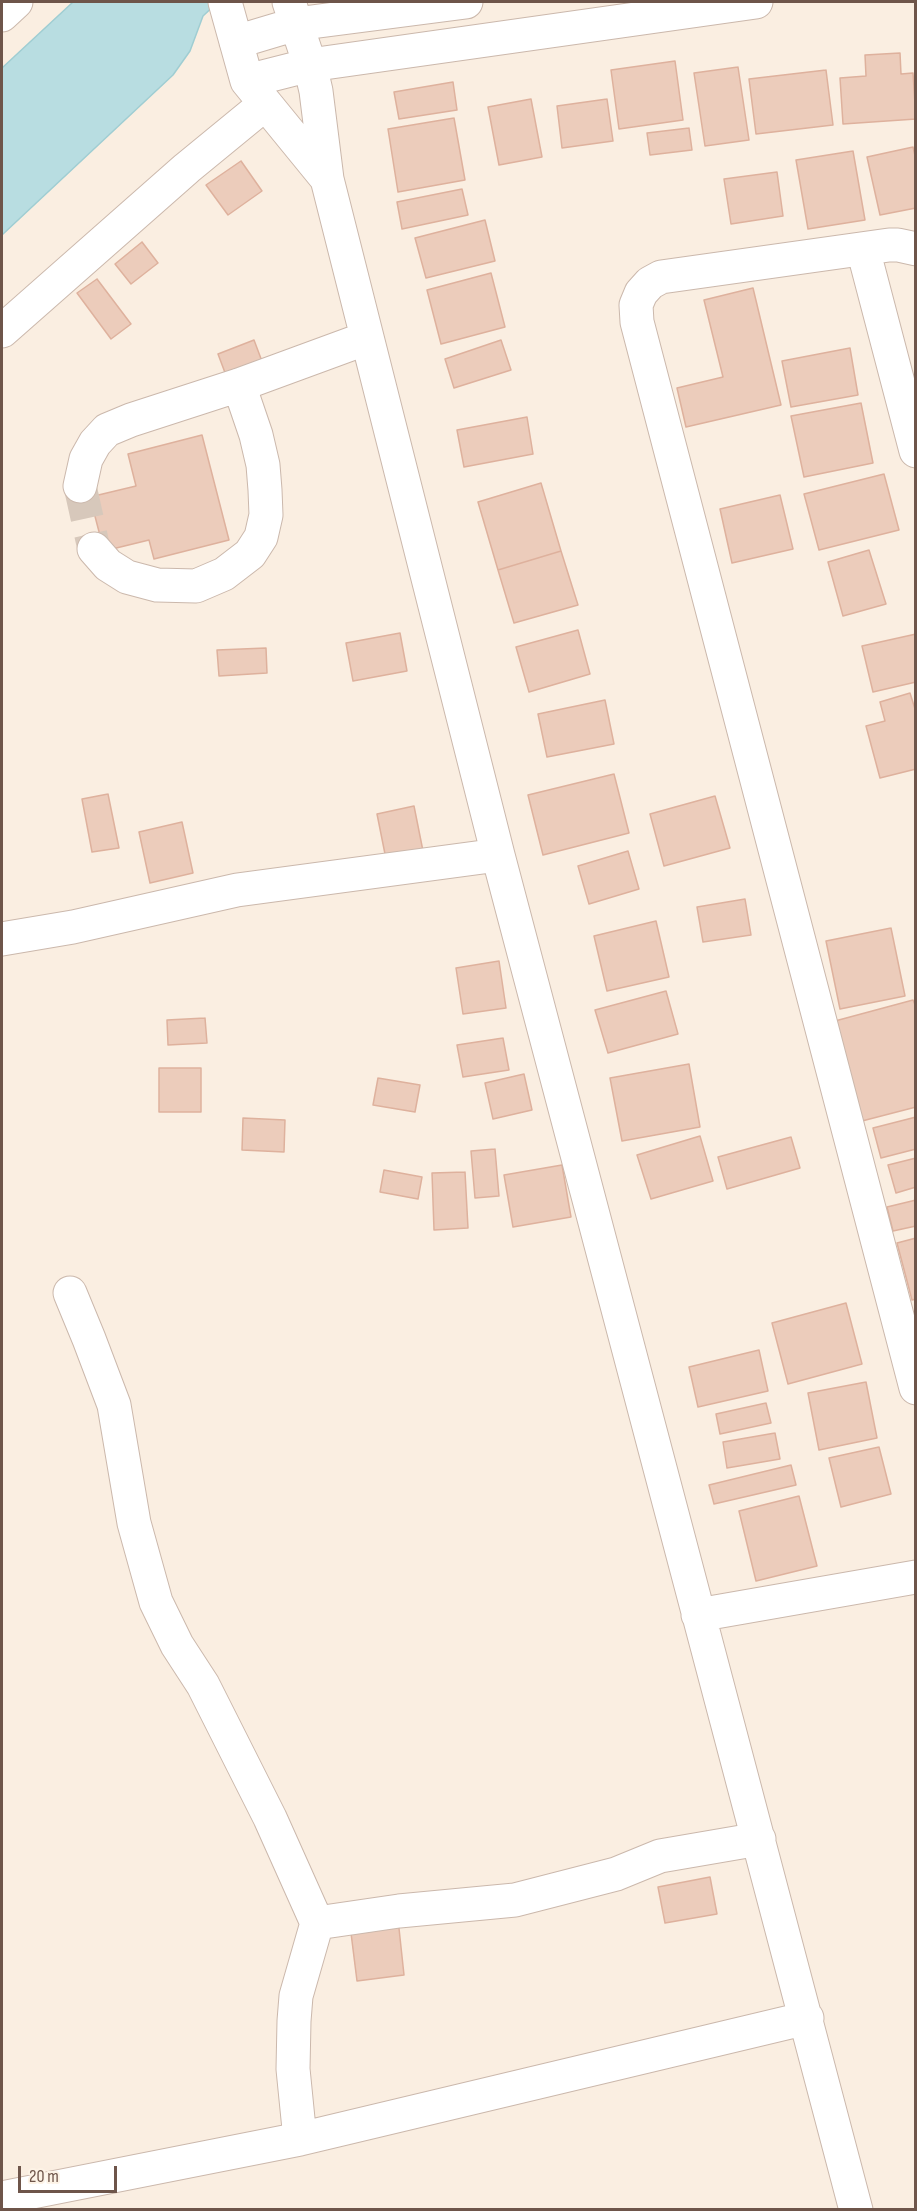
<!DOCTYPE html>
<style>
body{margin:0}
#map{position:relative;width:917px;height:2211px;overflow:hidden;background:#faeee1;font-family:"Sofia Sans Condensed",sans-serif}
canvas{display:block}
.frame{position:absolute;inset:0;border:3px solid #6e554a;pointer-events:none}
.scale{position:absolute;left:18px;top:2166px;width:99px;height:27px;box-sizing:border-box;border:3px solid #6e554a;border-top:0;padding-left:8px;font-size:18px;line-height:21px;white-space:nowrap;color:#6e554a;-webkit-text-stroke:4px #fdf3e6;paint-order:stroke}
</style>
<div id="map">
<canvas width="917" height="2211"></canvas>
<div class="frame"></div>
<div class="scale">20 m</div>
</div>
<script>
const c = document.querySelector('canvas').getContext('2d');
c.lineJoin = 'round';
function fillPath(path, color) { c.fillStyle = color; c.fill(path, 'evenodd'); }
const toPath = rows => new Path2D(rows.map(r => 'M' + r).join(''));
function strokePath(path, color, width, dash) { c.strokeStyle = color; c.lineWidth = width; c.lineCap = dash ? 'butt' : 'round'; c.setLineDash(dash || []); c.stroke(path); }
const water = toPath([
 [73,2,218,2,203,16,190,51,173,75,2,235,2,68,73,2]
]);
const building = toPath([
 [900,53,901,74,913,73,916,119,843,124,840,78,866,76,865,55,900,53],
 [675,61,683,120,619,129,611,70,675,61],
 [738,67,749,140,705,146,694,73,738,67],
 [826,70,833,125,756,134,749,79,826,70],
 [453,82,457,110,399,119,394,92,453,82],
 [531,99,542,157,499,165,488,107,531,99],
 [607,99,613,141,562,148,557,106,607,99],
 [454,118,465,180,398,192,388,129,454,118],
 [689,128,692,150,650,155,647,133,689,128],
 [913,147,916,160,916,208,880,215,867,157,913,147],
 [853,151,865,220,808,229,796,160,853,151],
 [241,161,262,191,228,215,206,185,241,161],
 [777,172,783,216,731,224,724,179,777,172],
 [462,189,468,215,402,229,397,202,462,189],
 [485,220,495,261,426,278,415,238,485,220],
 [142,242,158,263,131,284,115,264,142,242],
 [491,273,505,327,441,344,427,290,491,273],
 [97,279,131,324,111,339,77,293,97,279],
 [753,288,781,405,686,427,677,388,723,377,704,300,753,288],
 [254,340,263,364,227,378,218,354,254,340],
 [501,340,511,370,454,388,445,359,501,340],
 [850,348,858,395,791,407,782,361,850,348],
 [861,403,873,463,804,477,791,416,861,403],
 [527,417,533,454,464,467,457,430,527,417],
 [202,435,229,540,154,559,149,540,104,551,90,497,136,486,128,454,202,435],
 [884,474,899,530,819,550,804,494,884,474],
 [541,483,561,551,498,570,478,502,541,483],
 [780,495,793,549,732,563,720,509,780,495],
 [869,550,886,604,843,616,828,562,869,550],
 [561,551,578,605,514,623,498,570,561,551],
 [578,630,590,674,529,692,516,647,578,630],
 [400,633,407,671,353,681,346,643,400,633],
 [916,634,916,682,873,692,862,646,916,634],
 [266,648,267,673,219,676,217,650,266,648],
 [910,693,916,712,916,769,880,778,866,726,885,721,880,702,910,693],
 [605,700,614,744,547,757,538,714,605,700],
 [614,774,629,833,543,855,528,795,614,774],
 [108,794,119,848,92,852,82,799,108,794],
 [715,796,730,848,664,866,650,814,715,796],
 [414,806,423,851,386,859,377,814,414,806],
 [182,822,193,873,150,883,139,832,182,822],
 [628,851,639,889,589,904,578,866,628,851],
 [745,899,751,935,703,942,697,907,745,899],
 [656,921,669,977,607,991,594,936,656,921],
 [891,928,905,996,840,1009,826,941,891,928],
 [499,961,506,1008,463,1014,456,968,499,961],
 [666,991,678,1034,608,1053,595,1010,666,991],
 [913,1000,916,1007,916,1107,862,1121,835,1021,913,1000],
 [205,1018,207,1043,168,1045,167,1020,205,1018],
 [503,1038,509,1070,463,1077,457,1045,503,1038],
 [689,1064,700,1127,622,1141,610,1078,689,1064],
 [159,1068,201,1068,201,1112,159,1112,159,1068],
 [524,1074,532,1110,493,1119,485,1083,524,1074],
 [378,1078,420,1085,415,1112,373,1105,378,1078],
 [916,1117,916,1149,881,1158,873,1128,916,1117],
 [243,1118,285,1120,284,1152,242,1150,243,1118],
 [700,1136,713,1181,651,1199,637,1155,700,1136],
 [791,1137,800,1168,727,1189,718,1157,791,1137],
 [495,1149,499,1196,475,1198,471,1151,495,1149],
 [916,1158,916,1187,896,1193,888,1165,916,1158],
 [562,1165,571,1217,513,1227,504,1175,562,1165],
 [384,1170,422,1177,418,1199,380,1192,384,1170],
 [465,1172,468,1228,434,1230,432,1173,465,1172],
 [916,1200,916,1226,893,1231,887,1207,916,1200],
 [916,1238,916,1299,912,1300,897,1243,916,1238],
 [846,1303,862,1364,788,1384,772,1323,846,1303],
 [759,1350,768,1391,698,1407,689,1367,759,1350],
 [866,1382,877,1438,819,1450,808,1393,866,1382],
 [766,1403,771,1423,720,1434,716,1414,766,1403],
 [775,1433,780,1459,727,1468,723,1442,775,1433],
 [879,1447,891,1494,841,1507,829,1458,879,1447],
 [791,1465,796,1485,714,1504,709,1485,791,1465],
 [799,1496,817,1566,756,1581,739,1511,799,1496],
 [710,1877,717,1914,665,1923,658,1887,710,1877],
 [398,1919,404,1975,357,1981,350,1925,398,1919]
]);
const minorTunnel = toPath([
 [80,486,94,549]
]);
const minor = toPath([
 [225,2,247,81,327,179],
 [289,2,310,65,316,91,327,179,498,855,856,2210],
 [2,15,16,2],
 [236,42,296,24,466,2],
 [247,81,310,65,756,2],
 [863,249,916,451],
 [916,249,898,245,889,245,661,277,650,283,641,293,636,305,637,322,916,1388],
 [2,331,187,168,265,104],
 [80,486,86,459,95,443,107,430,131,420,239,385,367,338],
 [94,549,108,565,127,577,157,585,196,586,224,574,250,554,261,537,266,515,265,490,263,465,256,435,239,385],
 [2,939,73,927,237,890,498,855],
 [70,1293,89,1339,114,1405,134,1523,156,1602,177,1645,203,1685,270,1818,317,1923,296,1996,294,2021,293,2069,300,2139],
 [698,1615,916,1577],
 [317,1923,399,1911,515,1900,616,1874,660,1856,759,1839],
 [2,2198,300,2139,807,2018]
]);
fillPath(water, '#b8dde1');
strokePath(water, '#9fcdd2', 1.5);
fillPath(building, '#ecccbb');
strokePath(building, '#deb19d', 1.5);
strokePath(minorTunnel, '#d7c8bb', 33, [33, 16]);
strokePath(minor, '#cbb8ac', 35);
strokePath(minor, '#fff', 33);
</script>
